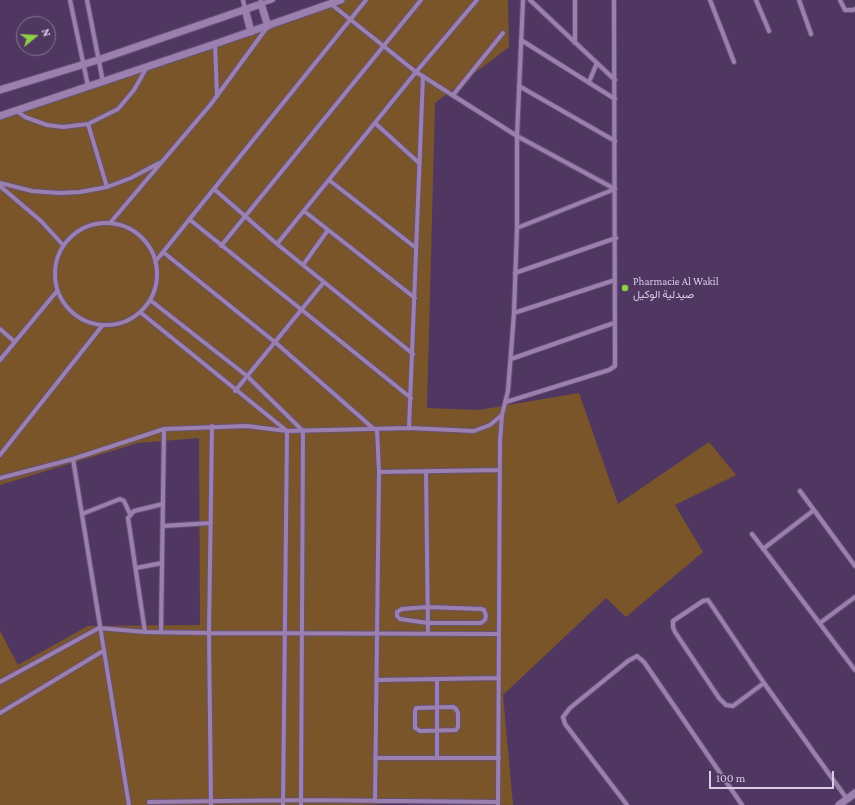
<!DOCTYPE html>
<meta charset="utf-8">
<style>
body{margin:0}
#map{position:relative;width:855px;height:805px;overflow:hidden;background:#503762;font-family:"Crimson Pro",serif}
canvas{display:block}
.north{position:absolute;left:16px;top:16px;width:40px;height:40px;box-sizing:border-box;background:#503762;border:1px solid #877396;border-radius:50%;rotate:72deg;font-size:11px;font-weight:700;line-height:16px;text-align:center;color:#dacce5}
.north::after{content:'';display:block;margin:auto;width:14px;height:18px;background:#8fcd42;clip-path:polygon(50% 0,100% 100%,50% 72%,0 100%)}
.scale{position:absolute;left:709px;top:771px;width:125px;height:18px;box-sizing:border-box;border:2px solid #dacce5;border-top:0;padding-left:5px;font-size:12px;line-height:14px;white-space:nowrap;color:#dacce5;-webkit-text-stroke:3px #503762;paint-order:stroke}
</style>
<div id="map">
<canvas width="855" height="805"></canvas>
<div class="north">N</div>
<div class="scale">100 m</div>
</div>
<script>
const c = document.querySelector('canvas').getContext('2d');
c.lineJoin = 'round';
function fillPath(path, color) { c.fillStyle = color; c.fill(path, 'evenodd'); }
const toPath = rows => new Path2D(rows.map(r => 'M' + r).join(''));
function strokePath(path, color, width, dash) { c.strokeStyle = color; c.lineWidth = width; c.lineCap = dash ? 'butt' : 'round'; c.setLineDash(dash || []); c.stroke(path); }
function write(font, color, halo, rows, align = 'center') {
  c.font = font + ' "Crimson Pro",Vazirmatn,serif'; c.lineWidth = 4; c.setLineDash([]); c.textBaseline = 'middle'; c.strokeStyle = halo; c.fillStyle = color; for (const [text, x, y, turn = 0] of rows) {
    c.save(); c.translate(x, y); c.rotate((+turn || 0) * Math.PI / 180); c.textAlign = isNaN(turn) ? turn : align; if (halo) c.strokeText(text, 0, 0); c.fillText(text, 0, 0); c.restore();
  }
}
const green = toPath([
 [343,0,508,0,509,47,435,103,427,408,479,410,579,393,618,504,709,442,736,475,675,505,703,552,626,617,606,598,503,695,513,805,415,803,359,805,0,805,0,631,18,665,88,626,200,625,199,438,138,443,0,485,0,116]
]);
const minor = toPath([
 [70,0,88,86],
 [87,0,103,82],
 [243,0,245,9],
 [261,0,261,4,273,0],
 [530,0,615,80],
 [710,0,734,62],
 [756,0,769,31],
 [799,0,811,34],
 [840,0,845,10,853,10,855,9],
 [331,4,416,72,517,136,615,189,517,228],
 [521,40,615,99],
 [575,43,575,0],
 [215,44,217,96],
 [589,82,597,63],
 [519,86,615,141],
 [453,95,503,33],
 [17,111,25,117,47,125,63,127,88,124,118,109,134,90,147,67],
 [375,123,419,163],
 [88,124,107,187],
 [329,180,416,248],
 [0,183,32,191,59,193,80,192,107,187,131,178,159,163],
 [0,186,41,221,63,245],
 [214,189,277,244,413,354],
 [304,211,415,298],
 [189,219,411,398],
 [110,223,211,104,268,26],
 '55 274a51 51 0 1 1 102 0a51 51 0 1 1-102 0Z',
 [277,244,416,72,477,0],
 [221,246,421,0],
 [163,252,276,343,374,429],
 [155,262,366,0],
 [303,265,328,230],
 [515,273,616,238],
 [150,300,247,376,303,431,301,805],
 [140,312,287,431,283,805],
 [514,313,615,280],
 [0,329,15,342],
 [511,359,614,323],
 [0,360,57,291],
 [235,391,324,282],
 [506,402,609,370,615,366,614,0],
 [409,428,423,76],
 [0,455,102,326],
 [73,459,129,805],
 [426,471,428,633],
 [379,472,499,470],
 [0,478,73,459,164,429,247,426,287,431,409,428,474,431,490,425,502,415],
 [800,491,855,566],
 [82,514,120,499,124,501,130,514],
 [163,526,211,523],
 [752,534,855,670],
 [763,549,814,510],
 [136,568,162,563],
 [427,607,481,609,484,610,486,616,485,620,481,623,428,623,400,619,397,616,397,612,402,609,427,607],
 [820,623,855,597],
 [145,632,128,518,134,511,163,504],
 [161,632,164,429],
 [377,680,499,678],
 [0,682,99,628,145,632,209,633,498,634],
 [764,683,733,706,726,705,719,698,675,632,673,627,673,621,703,601,708,600,764,683,847,799],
 [453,707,456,709,458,713,458,727,456,730,420,731,415,728,415,711,416,708,453,707],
 [0,713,103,651],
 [437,757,437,679],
 [375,758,499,758],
 [375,801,379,472,377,429],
 [149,802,301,800,498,802],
 [211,805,209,633,212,426],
 [498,805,500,442,502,415,508,391,514,313,517,228,517,136,523,0],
 [627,805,565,724,563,717,570,708,628,661,637,656,644,662,742,805]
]);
const tertiary = toPath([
 [245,9,251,32],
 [0,90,98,60,261,4,268,26],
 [0,116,215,44,341,0],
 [839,805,855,793]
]);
const markers = [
 [625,288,4,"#8fcd42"]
];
const poiNames = [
 ["Pharmacie Al Wakil",633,282],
 ["صيدلية الوكيل",633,295]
];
fillPath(green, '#795529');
strokePath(minor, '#675276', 6);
strokePath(tertiary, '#675276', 9);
strokePath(minor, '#9b80af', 4);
strokePath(tertiary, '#9b80af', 7);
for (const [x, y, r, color] of markers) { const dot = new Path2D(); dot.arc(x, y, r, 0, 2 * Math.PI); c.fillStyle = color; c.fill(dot); strokePath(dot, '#503762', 1.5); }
write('11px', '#dacce5', '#503762', poiNames, 'left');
</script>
